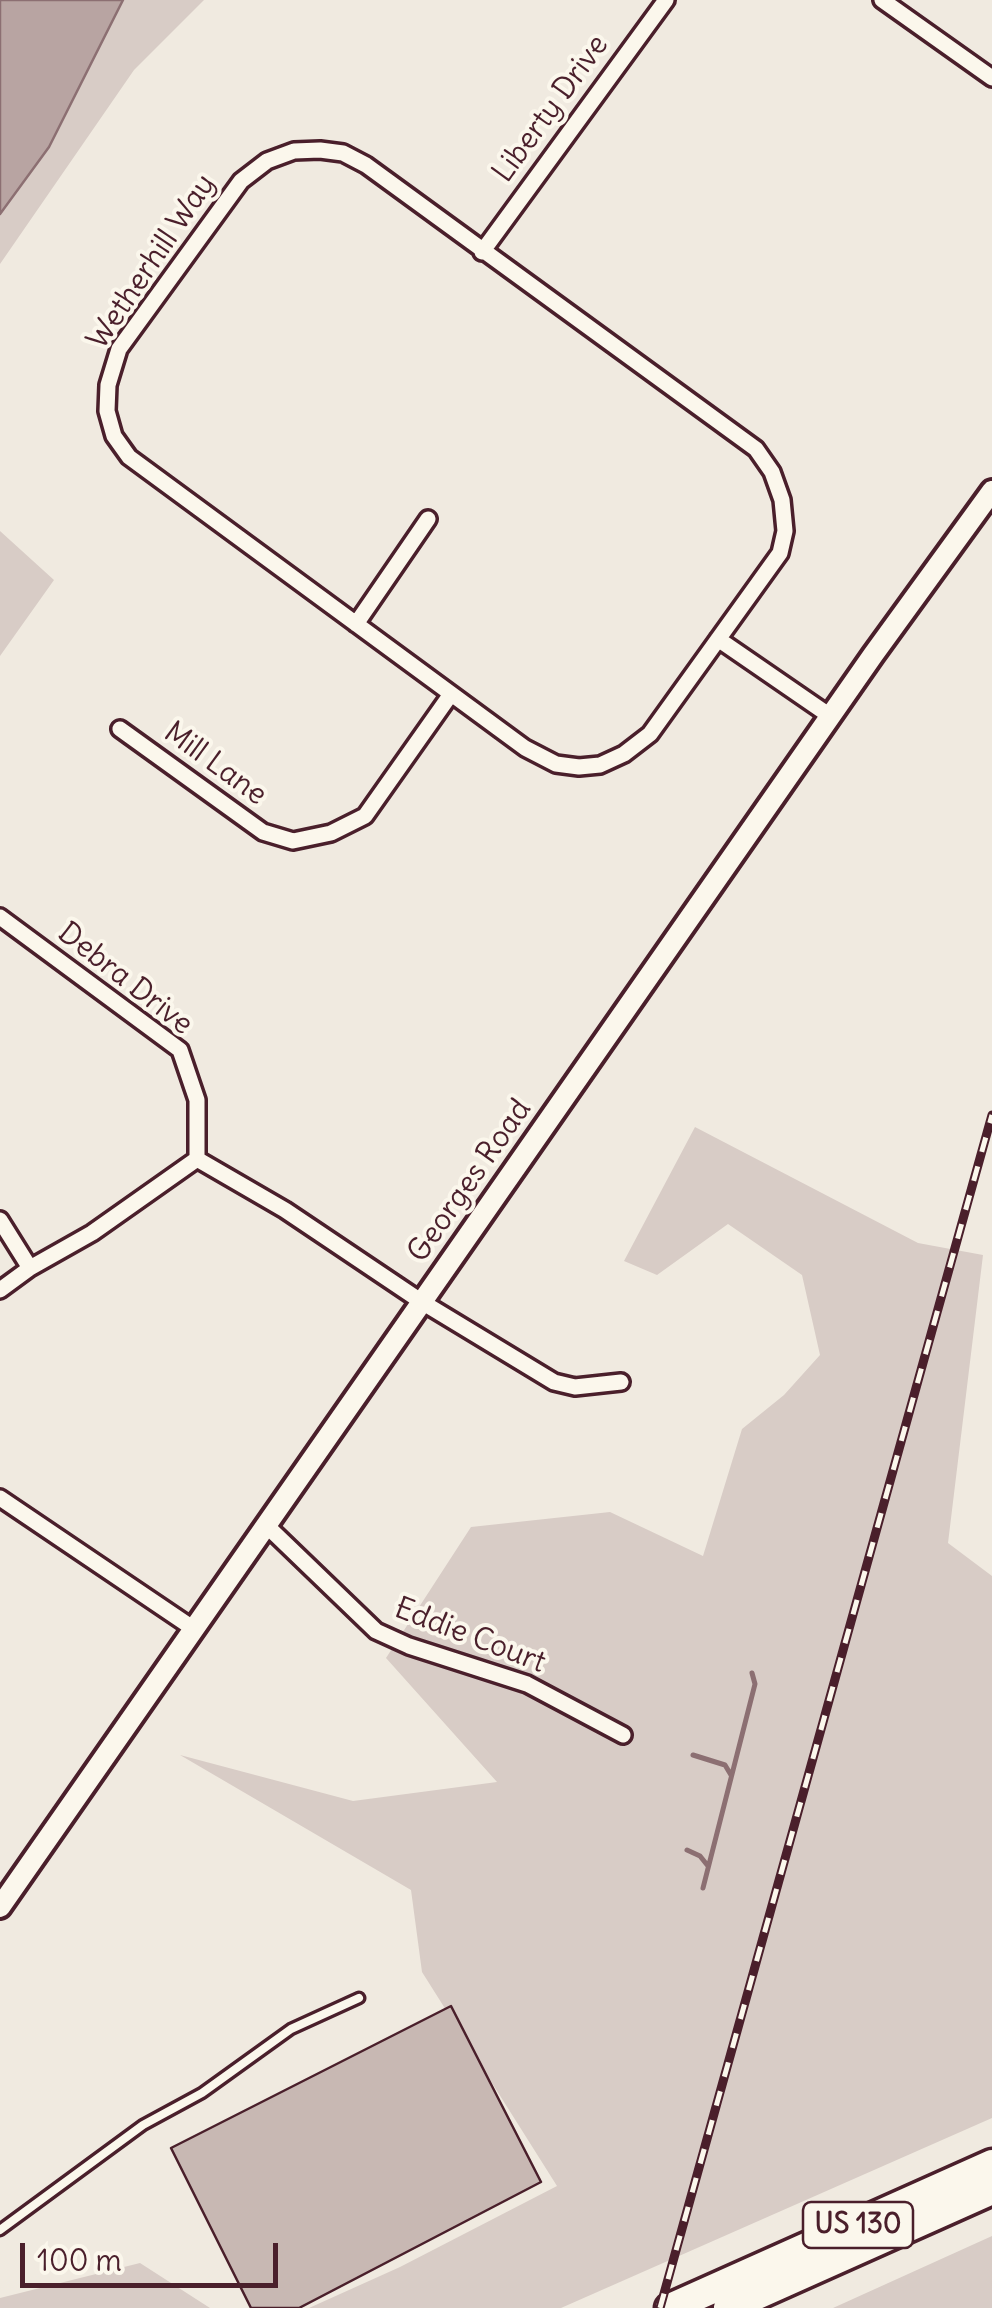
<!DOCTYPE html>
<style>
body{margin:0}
#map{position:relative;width:992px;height:2308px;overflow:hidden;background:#f0eae0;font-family:Delius,sans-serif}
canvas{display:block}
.scale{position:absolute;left:20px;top:2243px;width:258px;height:45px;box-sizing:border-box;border:5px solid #4a1f2b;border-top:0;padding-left:12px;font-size:30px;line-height:35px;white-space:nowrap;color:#4a1f2b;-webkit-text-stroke:8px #fbf7ec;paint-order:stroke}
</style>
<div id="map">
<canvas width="992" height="2308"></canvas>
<div class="scale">100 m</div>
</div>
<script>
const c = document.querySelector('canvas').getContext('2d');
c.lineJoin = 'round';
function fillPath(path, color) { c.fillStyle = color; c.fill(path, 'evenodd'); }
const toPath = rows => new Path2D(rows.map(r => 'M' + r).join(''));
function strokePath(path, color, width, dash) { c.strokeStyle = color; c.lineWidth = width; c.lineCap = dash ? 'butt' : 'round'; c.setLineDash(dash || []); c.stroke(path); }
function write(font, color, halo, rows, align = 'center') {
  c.font = font + ' Delius,sans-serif'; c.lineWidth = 8; c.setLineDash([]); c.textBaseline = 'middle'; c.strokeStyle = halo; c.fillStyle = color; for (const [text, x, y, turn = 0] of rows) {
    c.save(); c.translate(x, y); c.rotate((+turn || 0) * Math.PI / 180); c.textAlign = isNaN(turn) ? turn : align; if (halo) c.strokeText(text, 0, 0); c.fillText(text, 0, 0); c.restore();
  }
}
const green = toPath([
 [123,0,204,0,134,70,0,264,0,214,49,147],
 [0,531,54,580,0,656],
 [695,1127,918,1243,983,1255,948,1543,992,1576,992,2118,561,2308,309,2308,400,2267,557,2186,422,1972,411,1890,180,1755,353,1801,497,1782,386,1658,471,1527,610,1512,703,1556,742,1429,784,1395,820,1355,802,1275,728,1224,657,1275,624,1261],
 [992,2236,992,2308,833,2308],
 [140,2263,210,2308,0,2308,0,2298]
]);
const water = toPath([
 [0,0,123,0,49,147,0,214,0,0]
]);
const stream = toPath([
 [693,1755,725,1765,731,1775],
 [687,1850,700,1856,708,1866],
 [703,1888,755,1684,752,1673]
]);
const building = toPath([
 [451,2006,541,2182,299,2308,251,2308,171,2148,451,2006]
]);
const lane = toPath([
 [0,2230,143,2125,202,2093,291,2029,359,1998]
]);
const street = toPath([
 [882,0,992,78],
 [320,150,343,153,366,165,756,449,772,472,782,500,785,531,780,553,650,734,624,754,600,765,579,767,556,764,525,748,129,457,114,436,107,411,108,385,119,349,241,181,267,161,294,151,320,150],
 [482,252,666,0],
 [356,624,428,519],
 [718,639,830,716],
 [120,729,263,832,293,841,331,833,365,816,451,694],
 [0,917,180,1050,197,1100,197,1159],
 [197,1159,285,1210,422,1302,554,1382,575,1387,621,1382],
 [0,1220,30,1268],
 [0,1290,30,1268,92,1233,197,1159],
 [0,1498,194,1629],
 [268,1527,376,1631,409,1646,527,1684,623,1735]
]);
const secondary = toPath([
 [0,1907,873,655,992,491]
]);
const highway = toPath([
 [670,2308,992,2164],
 [728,2308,992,2190]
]);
const rail = toPath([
 [660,2308,992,1115]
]);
const shields = [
 [858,2225,110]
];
const shieldNames = [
 ["US 130",858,2225]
];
const streetNames = [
 ["Liberty Drive",551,109,-54],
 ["Wetherhill Way",152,262,-56],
 ["Mill Lane",215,764,36],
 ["Debra Drive",125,979,38],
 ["Georges Road",470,1181,-55],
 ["Eddie Court",470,1636,21]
];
fillPath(green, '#d8ccc6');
fillPath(water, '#b8a4a2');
strokePath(water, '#8c6f72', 2.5);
strokePath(stream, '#8c6f72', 5);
fillPath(building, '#c8b8b3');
strokePath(building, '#4a1f2b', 2.5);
strokePath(lane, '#4a1f2b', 15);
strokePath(street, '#4a1f2b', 22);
strokePath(secondary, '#4a1f2b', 28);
strokePath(highway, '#4a1f2b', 35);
strokePath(lane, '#fbf7ec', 8);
strokePath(street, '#fbf7ec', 15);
strokePath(secondary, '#fbf7ec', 20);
strokePath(highway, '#fbf7ec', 28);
strokePath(rail, '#4a1f2b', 9);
strokePath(rail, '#fbf7ec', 5, [15]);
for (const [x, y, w] of shields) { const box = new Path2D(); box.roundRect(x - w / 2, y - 23, w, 46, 8); c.fillStyle = '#fbf7ec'; c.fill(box); strokePath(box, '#4a1f2b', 2.5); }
write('bold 28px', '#4a1f2b', null, shieldNames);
write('30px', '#4a1f2b', '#fbf7ec', streetNames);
</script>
